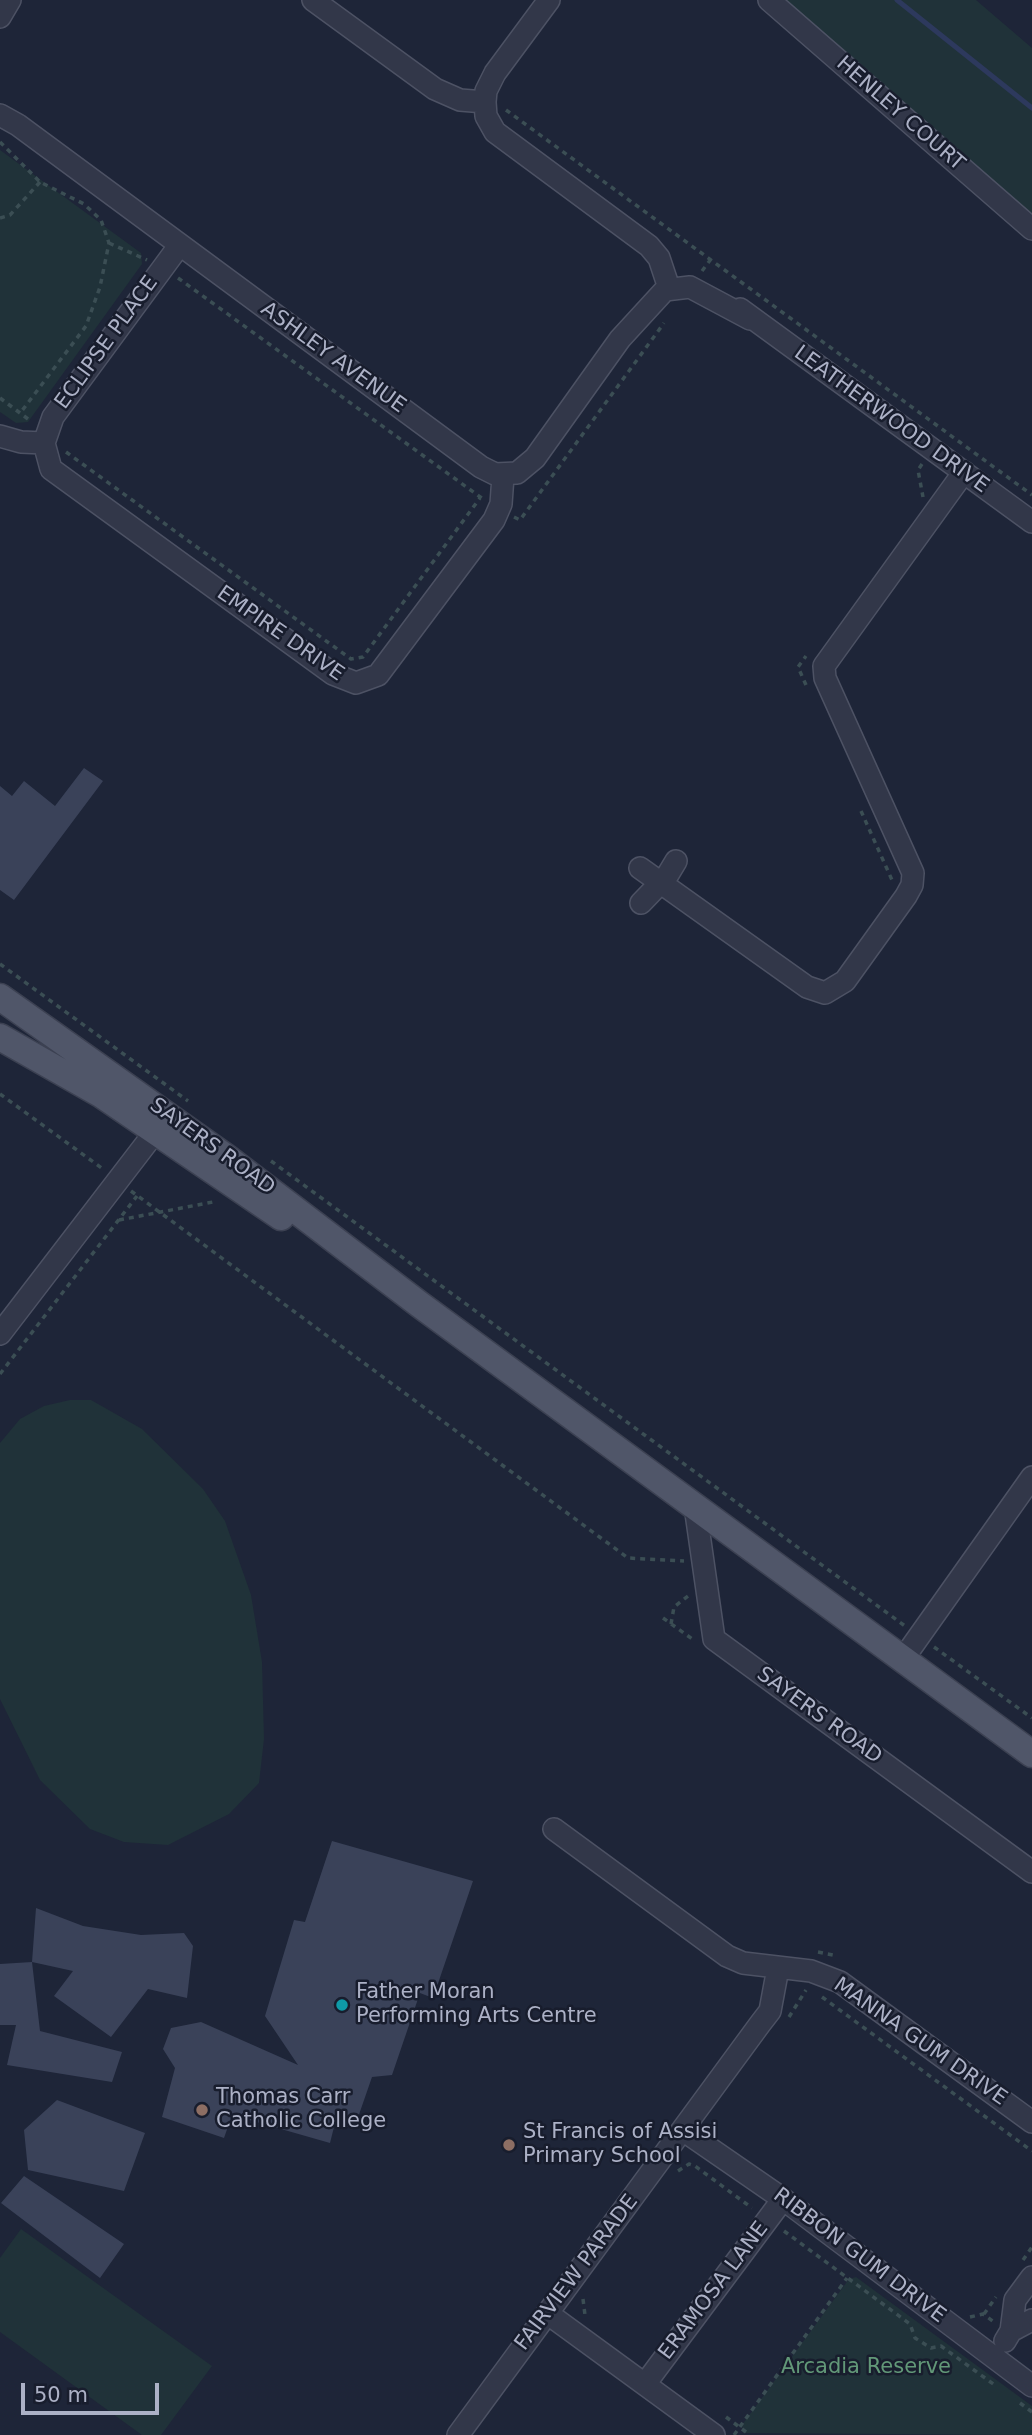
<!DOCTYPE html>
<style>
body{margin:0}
#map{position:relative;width:1032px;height:2435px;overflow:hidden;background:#1e2538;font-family:"DejaVu Sans",sans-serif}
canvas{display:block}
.scale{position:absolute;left:21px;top:2383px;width:138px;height:32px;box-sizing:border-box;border:4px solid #acb1c6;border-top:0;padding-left:9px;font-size:21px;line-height:24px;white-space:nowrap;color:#acb1c6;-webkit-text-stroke:5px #181d2d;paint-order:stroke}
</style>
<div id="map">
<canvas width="1032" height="2435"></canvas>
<div class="scale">50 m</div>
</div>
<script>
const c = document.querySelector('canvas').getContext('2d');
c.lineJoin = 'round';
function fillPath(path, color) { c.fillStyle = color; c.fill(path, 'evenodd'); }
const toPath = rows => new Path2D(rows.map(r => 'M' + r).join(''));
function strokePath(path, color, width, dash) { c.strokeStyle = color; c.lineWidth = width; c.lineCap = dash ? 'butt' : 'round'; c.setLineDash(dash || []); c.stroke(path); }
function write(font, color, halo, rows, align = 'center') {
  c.font = font + ' "DejaVu Sans",sans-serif'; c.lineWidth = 5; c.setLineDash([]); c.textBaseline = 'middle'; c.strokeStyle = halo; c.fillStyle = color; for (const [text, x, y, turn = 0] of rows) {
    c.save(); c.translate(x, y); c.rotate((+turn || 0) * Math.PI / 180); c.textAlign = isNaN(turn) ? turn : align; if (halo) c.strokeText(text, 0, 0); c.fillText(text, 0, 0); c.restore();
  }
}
const green = toPath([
 [783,0,976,0,1032,48,1032,214],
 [0,150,141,253,142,264,28,422,16,423,0,412],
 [70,1400,91,1400,142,1429,203,1489,225,1521,251,1595,262,1662,264,1739,259,1783,229,1814,168,1845,124,1842,90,1829,40,1780,0,1699,0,1443,20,1419,44,1406],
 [21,2229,212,2366,161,2435,142,2435,0,2332,0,2258],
 [856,2277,1032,2406,1032,2435,743,2433,742,2425,849,2279]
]);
const stream = toPath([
 [897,0,1032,108]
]);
const building = toPath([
 [84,768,103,781,14,900,0,890,0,786,12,796,24,781,55,806],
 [332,1841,473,1881,433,1998,420,1993,392,2075,372,2077,354,2129,335,2123,330,2143,232,2115,224,2138,162,2117,175,2068,163,2049,171,2028,201,2022,298,2065,265,2016,294,1920,305,1922],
 [36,1908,83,1926,141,1935,184,1933,193,1946,187,1998,148,1989,111,2037,54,1996,73,1971,32,1962],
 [32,1962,40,2031,122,2052,112,2082,7,2065,16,2025,0,2025,0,1964],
 [57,2100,145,2133,124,2191,28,2170,24,2130],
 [24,2176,124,2244,100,2278,1,2203]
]);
const path = toPath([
 [506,110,1032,495],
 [0,142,40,182,84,204,101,220,109,243,100,287,86,326,21,412],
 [0,218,10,215,40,182],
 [109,243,147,260],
 [702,271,711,259],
 [178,278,483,499],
 [0,398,32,422],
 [66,452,351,659,363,657,480,498],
 [922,464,918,470,923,497],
 [514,517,520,520,664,323],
 [806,685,798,667,806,656],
 [861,811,892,880],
 [0,964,188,1101],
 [0,1094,103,1169],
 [271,1161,905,1626],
 [131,1191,628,1558,684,1561],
 [119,1220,213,1202,216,1199],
 [0,1374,137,1196],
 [663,1618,695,1641],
 [671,1624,674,1607,688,1596],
 [934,1647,1032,1718],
 [818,1952,833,1955],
 [822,1997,1032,2151],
 [789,2017,806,1990],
 [678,2171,689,2164,695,2166,752,2208],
 [784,2231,910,2324,915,2338,931,2348,941,2346,996,2386],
 [1023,2260,1032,2247],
 [583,2299,585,2315],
 [984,2314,996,2297],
 [970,2317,983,2314,994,2322],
 [1020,2403,1032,2412],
 [726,2417,750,2435],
 [734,2435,847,2278]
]);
const minor = toPath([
 [313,0,435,89,460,100,485,102,486,116,495,132,649,246,659,258,669,288],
 [769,0,1032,229],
 [0,17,10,0],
 [485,102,486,91,495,73,549,0],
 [0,115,18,125,481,467,495,474,517,473,535,458,620,339,665,290,690,287,750,319],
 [740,309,1032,522],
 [0,436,21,442,44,443,51,469,333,674,356,683,378,675,494,520,501,504,503,476],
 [44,443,53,417,179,246],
 [640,868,807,987,825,993,845,981,906,896,912,885,913,873,825,678,824,666,964,472],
 [641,903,667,876,676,861],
 [0,1334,165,1119],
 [695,1506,714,1639,1032,1872],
 [903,1659,1032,1477],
 [554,1829,727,1956,743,1963,811,1971,840,1982,1032,2122],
 [683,2130,783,2199,1032,2386],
 [547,2313,714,2435],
 [1011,2331,1015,2300,1032,2277],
 [1005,2341,1011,2331,1032,2320],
 [645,2384,783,2199],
 [458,2435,760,2024,770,2011,778,1968]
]);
const major = toPath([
 [0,997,226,1157,419,1304,1032,1754],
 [0,1037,102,1095,281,1217]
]);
const markers = [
 [342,2005,7,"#0f9aa8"],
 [202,2110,7,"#8d6e63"],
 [509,2145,7,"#8d6e63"]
];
const streetNames = [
 ["HENLEY COURT",900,114,41],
 ["ECLIPSE PLACE",107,343,-54],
 ["ASHLEY AVENUE",333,358,36],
 ["LEATHERWOOD DRIVE",891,420,36],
 ["EMPIRE DRIVE",280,634,35],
 ["SAYERS ROAD",212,1147,36],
 ["SAYERS ROAD",819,1716,36],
 ["MANNA GUM DRIVE",920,2042,35],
 ["RIBBON GUM DRIVE",859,2256,37],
 ["FAIRVIEW PARADE",577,2273,-53],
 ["ERAMOSA LANE",714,2291,-53]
];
const poiNames = [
 ["Father Moran",356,1993],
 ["Performing Arts Centre",356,2017],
 ["Thomas Carr",216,2098],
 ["Catholic College",216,2122],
 ["St Francis of Assisi",523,2133],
 ["Primary School",523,2157]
];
const parkNames = [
 ["Arcadia Reserve",866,2368]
];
fillPath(green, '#203239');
strokePath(stream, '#2d395d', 5);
fillPath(building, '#3a4259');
strokePath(minor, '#4d5264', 24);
strokePath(major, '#3c4152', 29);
strokePath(path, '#3b4e54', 3.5, [5, 5]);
strokePath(minor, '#323749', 21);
strokePath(major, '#505669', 26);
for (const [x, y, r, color] of markers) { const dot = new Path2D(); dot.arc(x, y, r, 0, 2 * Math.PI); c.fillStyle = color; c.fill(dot); strokePath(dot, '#181d2d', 2.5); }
write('21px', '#acb1c6', '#181d2d', streetNames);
write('21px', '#acb1c6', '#181d2d', poiNames, 'left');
write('21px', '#629878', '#181d2d', parkNames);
</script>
